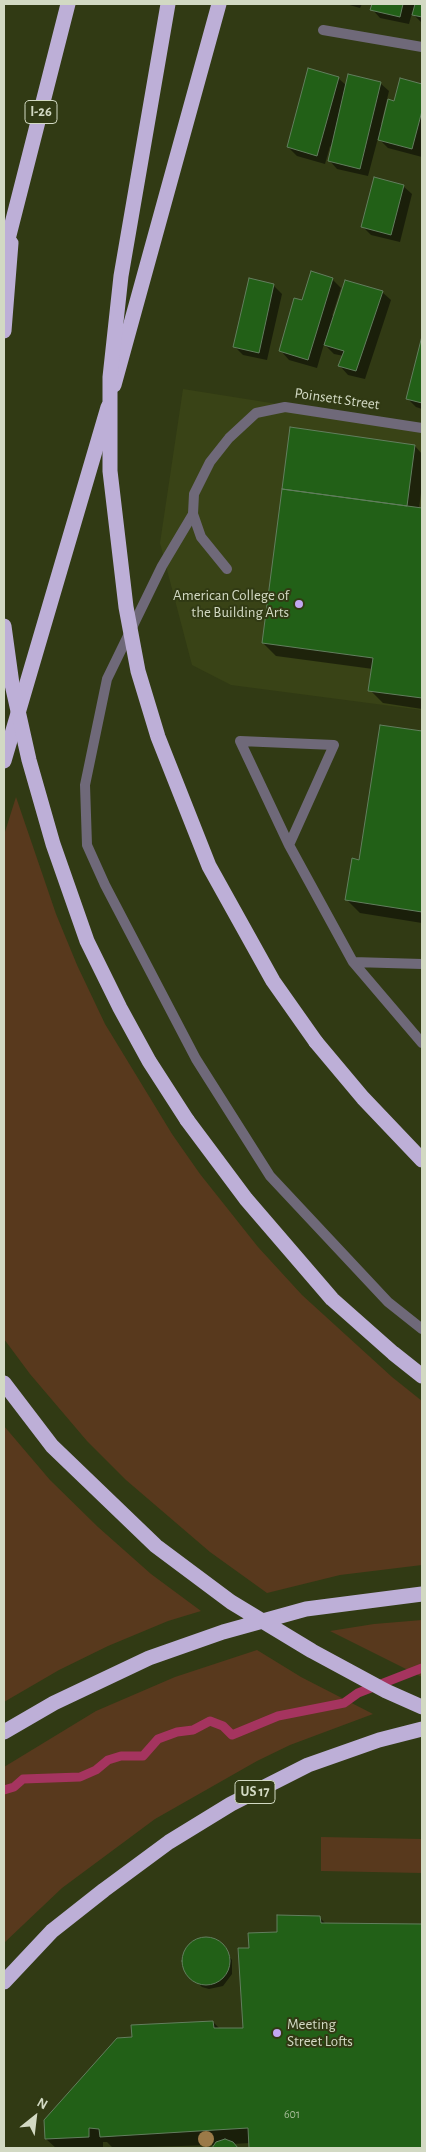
<!DOCTYPE html>
<style>
body{margin:0}
#map{position:relative;width:426px;height:2152px;overflow:hidden;background:#313a14;font-family:"Alegreya Sans",sans-serif}
canvas{display:block}
.frame{position:absolute;inset:0;border:5px solid #d2d9c3;pointer-events:none}
.north{position:absolute;left:10px;top:2092px;width:50px;height:50px;-webkit-text-stroke:4px #313a14;paint-order:stroke;rotate:29deg;font-size:14px;font-weight:700;line-height:20px;text-align:center;color:#d2d9c3}
.north::after{content:'';display:block;margin:auto;width:18px;height:22px;background:#d2d9c3;clip-path:polygon(50% 0,100% 100%,50% 72%,0 100%)}
</style>
<div id="map">
<canvas width="426" height="2152"></canvas>
<div class="frame"></div>
<div class="north">N</div>
</div>
<script>
const c = document.querySelector('canvas').getContext('2d');
c.lineJoin = 'round';
function fillPath(path, color) { c.fillStyle = color; c.fill(path, 'evenodd'); }
const toPath = rows => new Path2D(rows.map(r => 'M' + r).join(''));
function strokePath(path, color, width, dash) { c.strokeStyle = color; c.lineWidth = width; c.lineCap = dash ? 'butt' : 'round'; c.setLineDash(dash || []); c.stroke(path); }
function write(font, color, halo, rows, align = 'center') {
  c.font = font + ' "Alegreya Sans",sans-serif'; c.lineWidth = 4; c.setLineDash([]); c.textBaseline = 'middle'; c.strokeStyle = halo; c.fillStyle = color; for (const [text, x, y, turn = 0] of rows) {
    c.save(); c.translate(x, y); c.rotate((+turn || 0) * Math.PI / 180); c.textAlign = isNaN(turn) ? turn : align; if (halo) c.strokeText(text, 0, 0); c.fillText(text, 0, 0); c.restore();
  }
}
const built = toPath([
 [183,389,422,427,422,710,231,685,192,665,160,543]
]);
const green = toPath([
 [16,797,56,914,77,965,105,1024,172,1134,200,1174,258,1247,302,1295,392,1377,422,1401,422,1565,340,1575,267,1593,210,1552,126,1480,87,1441,30,1374,4,1339,4,835],
 [4,1426,50,1480,98,1527,151,1574,201,1611,168,1621,108,1646,59,1670,4,1702],
 [422,1620,422,1677,330,1631,374,1624],
 [257,1650,301,1677,373,1714,290,1745,257,1761,155,1819,62,1888,4,1943,4,1767,96,1711,175,1677],
 [321,1837,422,1839,422,1873,321,1871]
]);
const shadow = toPath([
 [346,4,362,4,360,8],
 [373,4,422,4,422,23,412,13,409,24,380,18,372,9],
 [338,78,347,86,380,83,389,91,381,124,383,124,395,103,401,80,422,86,422,157,388,148,378,138,368,176,337,169,329,160,332,147,330,146,325,164,297,156,288,147],
 [403,186,412,194,400,242,371,235,363,227],
 [332,279,341,288,332,316,382,292,391,300,365,379,348,375,340,366,344,356,334,354,324,344,317,368,289,360,281,351,303,302],
 [273,285,282,294,267,360,243,355,235,347],
 [422,341,422,409,416,407,407,398],
 [415,446,422,454,422,485,419,509,422,510,422,709,383,703,370,690,373,669,276,656,263,643],
 [381,726,422,732,422,923,360,913,347,900,360,861],
 [320,1918,326,1924,422,1925,422,2148,251,2148,250,2143,232,2144,236,2148,214,2148,214,2145,113,2148,107,2142,103,2142,103,2148,56,2148,46,2139,133,2038,213,2022,220,2029,244,2029,250,1949,279,1933],
 [204,1939,218,1943,232,1960,232,1974,223,1986,209,1989,202,1987,186,1972,183,1958,190,1945]
]);
const stream = toPath([
 [4,1790,14,1787,23,1779,80,1777,96,1770,108,1760,121,1756,143,1756,158,1739,177,1732,193,1730,210,1721,223,1726,232,1735,278,1716,344,1703,358,1693,422,1668]
]);
const building = toPath([
 [372,4,403,4,400,17,370,10,372,4],
 [415,4,422,4,422,17,412,15,415,4],
 [308,68,339,77,317,156,287,147,308,68],
 [348,74,381,82,360,169,328,161,348,74],
 [400,78,422,84,422,111,412,149,378,140,388,99,394,101,400,78],
 [374,177,404,185,391,235,361,227,374,177],
 [311,271,333,278,308,360,279,351,294,298,302,300,311,271],
 [249,278,274,284,259,353,233,347,249,278],
 [345,280,383,291,356,371,338,366,344,351,324,345,345,280],
 [422,336,422,403,406,399,422,336],
 [290,427,415,445,407,506,282,489,290,427],
 [282,489,422,508,422,698,368,691,373,658,262,643,282,489],
 [380,725,422,731,422,912,345,900,352,858,359,860,380,725],
 [277,1915,320,1916,321,1923,422,1924,422,2148,249,2148,248,2128,100,2137,99,2129,89,2128,89,2137,45,2139,44,2120,117,2038,132,2037,131,2025,213,2021,214,2028,243,2028,238,1948,249,1948,248,1933,277,1932,277,1915],
 '182 1961a24 24 0 1 1 48 0a24 24 0 1 1-48 0Z',
 [225,2139,233,2142,238,2148,212,2148,216,2142,225,2139]
]);
const lane = toPath([
 [193,514,162,566,107,679,85,785,87,845,105,885,196,1059,270,1176,388,1302,422,1329],
 [289,845,334,745,240,741,289,845,353,962,422,964],
 [353,962,422,1043]
]);
const street = toPath([
 [323,30,422,47],
 [227,569,201,537,193,514,194,494,210,462,229,438,256,413,285,407,422,428]
]);
const highway = toPath([
 [4,255,68,4],
 [4,331,11,243],
 [114,385,219,4],
 [4,761,108,407],
 [316,1042,363,1098,422,1160],
 [187,1120,246,1199,332,1299,393,1353,422,1376],
 [4,1383,52,1446,156,1546,231,1602,312,1651,386,1691,422,1707],
 [4,1732,54,1703,149,1658,223,1632,306,1609,422,1594],
 [4,1982,52,1931,104,1890,169,1842,231,1804,308,1765,379,1740,422,1729]
]);
const highwayBridge = toPath([
 [168,4,121,276,110,377,110,471,126,607,138,671,158,737,209,866,273,981,316,1042],
 [4,626,12,684,29,760,53,844,87,941,120,1008,149,1061,187,1120]
]);
const trees = [
 [206,2139]
];
const markers = [
 [299,604,5,"#c3a7f2"],
 [277,2033,5,"#c3a7f2"]
];
const numberNames = [
 ["601",292,2114]
];
const shields = [
 [41,112,32],
 [255,1792,40]
];
const shieldNames = [
 ["I-26",41,112],
 ["US 17",255,1792]
];
const streetNames = [
 ["Poinsett Street",337,399,8]
];
const poiNames = [
 ["American College of",289,595],
 ["the Building Arts",289,612],
 ["Meeting",287,2024,"left"],
 ["Street Lofts",287,2041,"left"]
];
fillPath(built, '#394316');
fillPath(green, '#58391d');
fillPath(shadow, '#0007');
strokePath(stream, '#a5345f', 9);
fillPath(building, '#226017');
strokePath(building, '#627e5e', 1);
strokePath(lane, '#6f6979', 10);
strokePath(street, '#6f6979', 10);
strokePath(highway, '#bdafd7', 15);
strokePath(highwayBridge, '#bdafd7', 15);
c.fillStyle = '#9b7a48';
for (const [x, y] of trees) { c.beginPath(); c.arc(x, y, 8, 0, 2 * Math.PI); c.fill(); }
for (const [x, y, r, color] of markers) { const dot = new Path2D(); dot.arc(x, y, r, 0, 2 * Math.PI); c.fillStyle = color; c.fill(dot); strokePath(dot, '#313a14', 2); }
write('12px', '#a6bb98', null, numberNames);
for (const [x, y, w] of shields) { const box = new Path2D(); box.roundRect(x - w / 2, y - 11.5, w, 23, 4); c.fillStyle = '#313a14'; c.fill(box); strokePath(box, '#d2d9c3', 1); }
write('bold 14px', '#d2d9c3', null, shieldNames);
write('15px', '#d2d9c3', '#313a14', streetNames);
write('15px', '#d2d9c3', '#313a14', poiNames, 'right');
</script>
